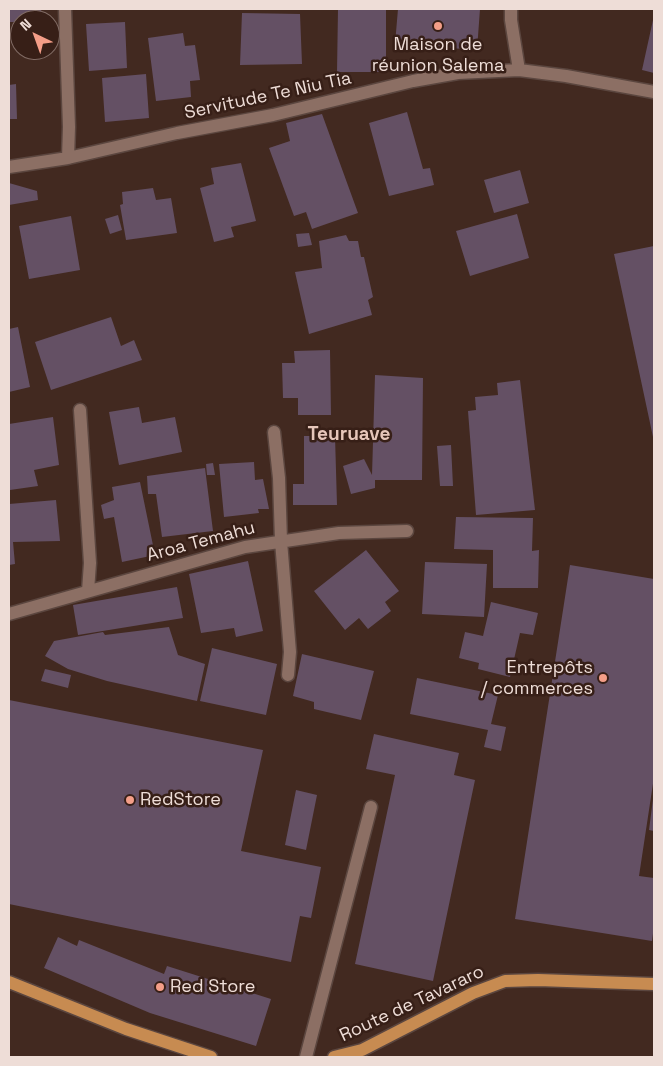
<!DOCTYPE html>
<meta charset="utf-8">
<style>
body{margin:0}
#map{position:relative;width:663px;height:1066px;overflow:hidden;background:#422920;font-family:"Space Grotesk",sans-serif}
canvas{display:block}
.frame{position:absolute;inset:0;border:10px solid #eeddd7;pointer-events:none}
.north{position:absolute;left:10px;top:10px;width:50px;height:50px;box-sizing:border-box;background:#371f17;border:1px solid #806b64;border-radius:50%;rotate:318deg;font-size:14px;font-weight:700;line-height:20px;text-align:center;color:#eeddd7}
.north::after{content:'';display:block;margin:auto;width:18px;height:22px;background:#f49e88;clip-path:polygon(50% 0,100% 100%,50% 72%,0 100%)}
</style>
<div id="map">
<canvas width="663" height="1066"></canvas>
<div class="frame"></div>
<div class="north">N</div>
</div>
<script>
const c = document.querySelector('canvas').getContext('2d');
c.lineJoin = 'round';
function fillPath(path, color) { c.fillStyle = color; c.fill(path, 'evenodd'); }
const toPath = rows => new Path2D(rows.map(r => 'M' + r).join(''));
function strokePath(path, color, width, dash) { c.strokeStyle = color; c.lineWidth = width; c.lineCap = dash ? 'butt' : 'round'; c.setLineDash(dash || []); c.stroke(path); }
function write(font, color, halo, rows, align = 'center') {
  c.font = font + ' "Space Grotesk",sans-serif'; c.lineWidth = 5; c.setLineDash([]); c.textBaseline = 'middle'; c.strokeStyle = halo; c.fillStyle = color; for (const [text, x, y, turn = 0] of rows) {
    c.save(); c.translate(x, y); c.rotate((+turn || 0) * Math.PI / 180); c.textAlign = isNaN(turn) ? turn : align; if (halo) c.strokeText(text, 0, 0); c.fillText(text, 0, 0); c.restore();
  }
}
const building = toPath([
 [9,9,41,9,42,20,20,20,20,22,9,22],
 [338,9,386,9,386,72,337,72],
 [398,9,480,9,477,50,395,44],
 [242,13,300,14,302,64,240,65],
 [653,20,654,20,654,73,642,70],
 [125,22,127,68,89,71,86,24],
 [183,33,185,46,195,45,200,80,190,81,191,97,156,101,148,38],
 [146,74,149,118,105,122,102,78],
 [16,84,17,119,9,119,9,85],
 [407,112,423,169,430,168,434,185,389,196,369,123],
 [322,114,358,213,312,229,306,212,294,216,269,148,290,141,286,123],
 [241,163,256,221,231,227,234,237,214,242,200,188,214,184,211,168],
 [520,170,529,203,494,213,484,180],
 [9,183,37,191,38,200,9,205],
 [153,188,156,200,171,198,177,233,126,240,120,205,123,204,122,192],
 [517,214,529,258,470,276,456,231],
 [118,215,122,230,110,234,105,219],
 [71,216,80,270,29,279,19,226],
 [309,233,312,245,298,247,296,234],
 [346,235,349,241,358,241,361,257,364,257,373,297,368,300,372,315,309,334,295,272,322,268,319,241],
 [654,246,654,436,653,437,614,254],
 [111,317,121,346,134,340,142,360,51,390,35,342],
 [18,327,30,387,9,392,9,329],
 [330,350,331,415,298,415,298,398,283,398,282,363,295,363,294,351],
 [375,375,423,378,422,480,375,480,375,488,351,494,343,466,364,459,372,475],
 [520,380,535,510,476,515,468,411,476,410,475,397,498,395,497,383],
 [139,407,142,423,175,417,182,452,119,465,109,412],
 [53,417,59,465,34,470,38,486,10,490,9,424],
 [304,436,335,436,337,505,293,505,293,484,304,484],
 [451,445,453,486,440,486,437,446],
 [254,462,255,480,263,479,269,509,258,509,259,513,224,517,219,464],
 [213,463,215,475,207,475,206,464],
 [205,468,213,531,162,537,156,494,148,494,147,476],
 [140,482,155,555,122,562,114,517,104,519,101,505,114,500,112,487],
 [56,500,60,541,13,542,15,564,9,565,9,504],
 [456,517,533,518,532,551,539,550,538,588,493,588,493,550,454,549],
 [366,550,399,591,385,602,391,611,368,629,359,618,345,630,314,591],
 [248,561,263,631,236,637,234,628,201,633,189,574],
 [425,562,487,564,484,617,422,614],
 [570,565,654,579,654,777,639,876,654,878,654,926,652,941,515,919],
 [177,587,183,618,78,635,73,605],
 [491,602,538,613,533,635,520,633,510,677,478,669,479,663,459,658,465,632,483,636],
 [169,627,178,655,205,664,197,701,107,681,68,669,45,656,54,641,103,632,105,635],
 [212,648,277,664,266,715,200,701],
 [302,654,374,671,361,720,314,709,314,702,293,696],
 [45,669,71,675,68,688,41,681],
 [417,678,498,695,491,724,506,727,501,751,484,747,488,730,410,714],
 [9,700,263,750,241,851,321,867,311,918,300,916,291,962,9,904],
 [374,734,459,753,454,775,475,780,433,981,355,964,395,775,366,769],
 [296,790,317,795,306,850,285,845],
 [653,799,654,799,654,831,649,830],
 [58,937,77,946,79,940,164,974,167,966,271,999,256,1046,150,1013,44,968]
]);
const minor = toPath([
 [65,9,69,127,68,158],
 [511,9,511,20,519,70],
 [9,167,68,158,177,133,273,115,413,81,458,73,519,70,566,76,654,92],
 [80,410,90,563,88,591],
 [274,432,279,478,281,541,290,652,288,675],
 [9,614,245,547,339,533,407,531],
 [306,1057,371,807]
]);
const major = toPath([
 [9,982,126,1029,211,1057],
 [334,1057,362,1050,473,993,505,981,538,980,654,984]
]);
const markers = [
 [438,26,5,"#f49e88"],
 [603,678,5,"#f49e88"],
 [130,800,5,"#f49e88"],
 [160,987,5,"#f49e88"]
];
const poiNames = [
 ["Maison de",438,45,"center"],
 ["réunion Salema",438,66,"center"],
 ["Entrepôts",593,668,"right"],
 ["/ commerces",593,689,"right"],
 ["RedStore",140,800],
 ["Red Store",170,987]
];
const streetNames = [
 ["Servitude Te Niu Tia",268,96,-12],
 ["Aroa Temahu",201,542,-15],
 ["Route de Tavararo",412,1004,-25]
];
const neighbourhoodNames = [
 ["Teuruave",349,435]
];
fillPath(building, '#645064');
strokePath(minor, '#5b463f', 15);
strokePath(major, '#5b463f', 15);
strokePath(minor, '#8c6f64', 12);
strokePath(major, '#c78b51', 12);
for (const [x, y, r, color] of markers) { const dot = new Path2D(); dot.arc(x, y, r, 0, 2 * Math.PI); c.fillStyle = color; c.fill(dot); strokePath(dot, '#371f17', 2); }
write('18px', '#eeddd7', '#371f17', poiNames, 'left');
write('18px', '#eeddd7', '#371f17', streetNames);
write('bold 19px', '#e6c6ba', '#371f17', neighbourhoodNames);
</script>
